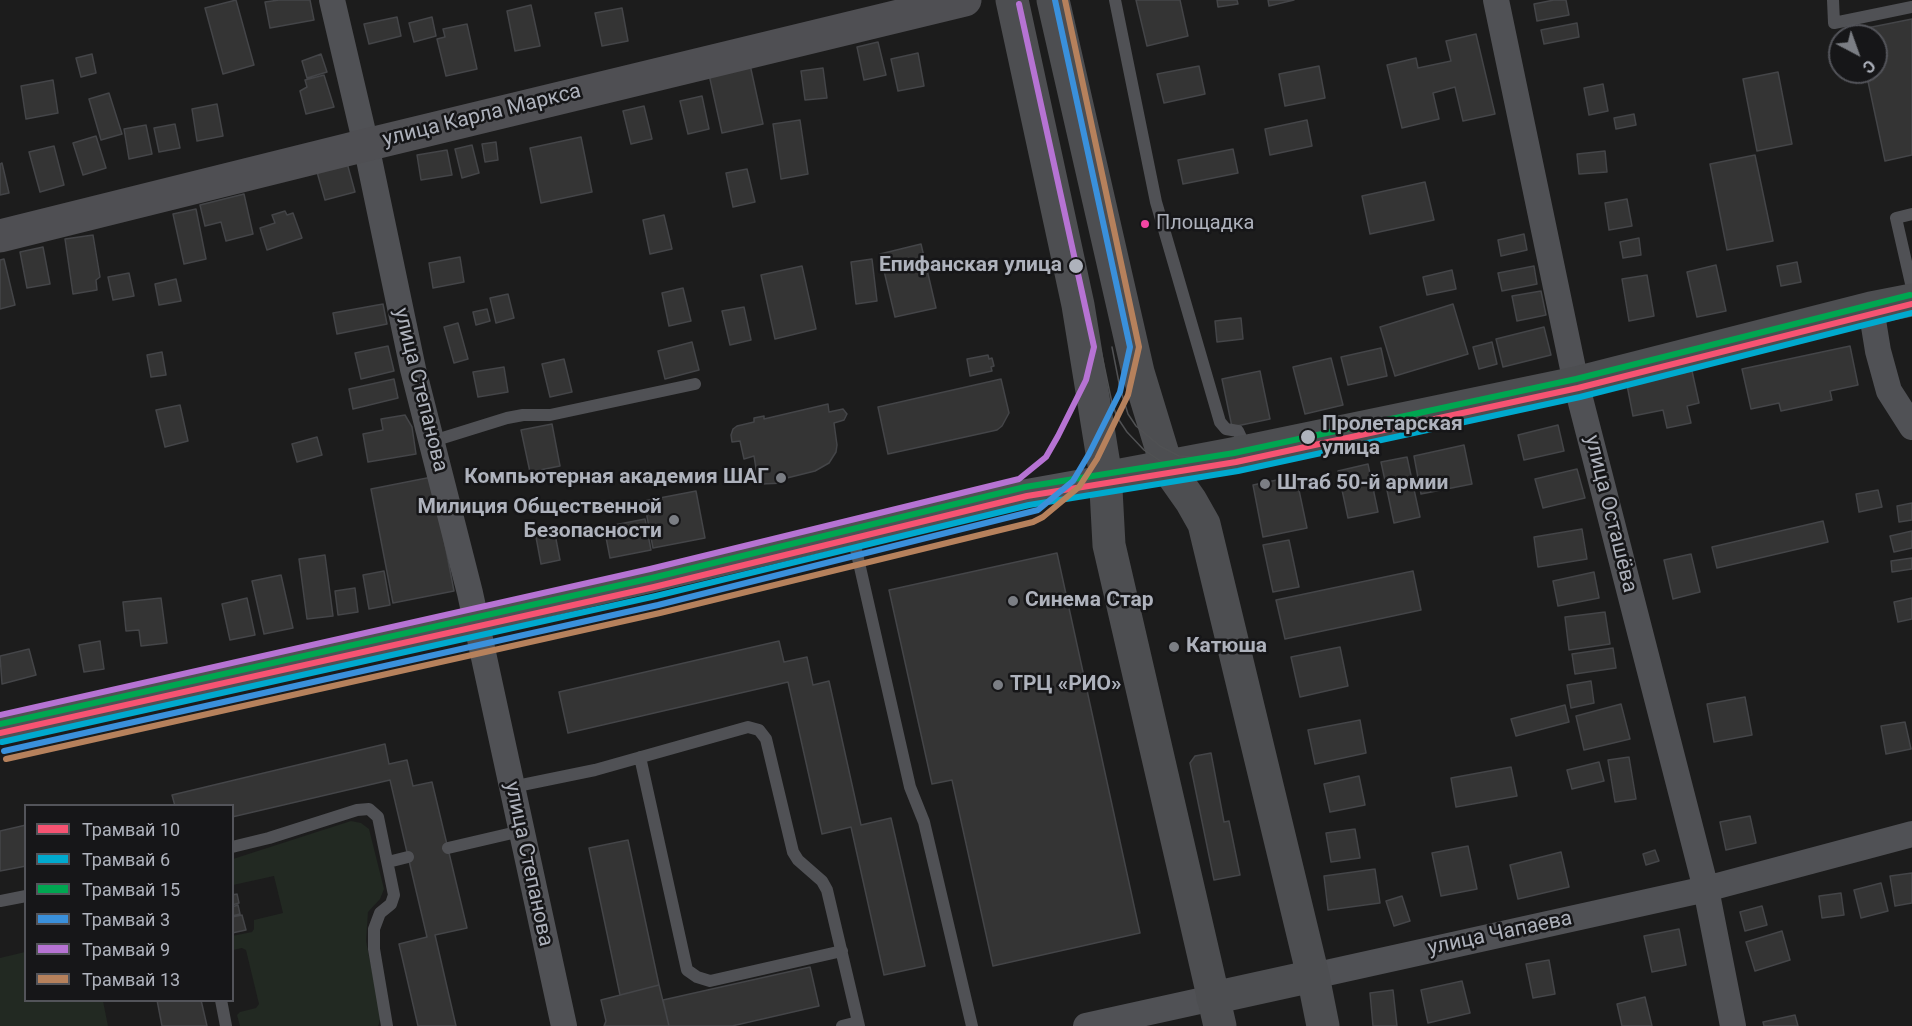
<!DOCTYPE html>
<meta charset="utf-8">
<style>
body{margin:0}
#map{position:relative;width:1912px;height:1026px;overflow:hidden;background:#1c1c1c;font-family:Roboto,sans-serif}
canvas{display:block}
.legend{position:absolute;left:24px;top:804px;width:210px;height:198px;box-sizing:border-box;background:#161618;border:2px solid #53545a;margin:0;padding:8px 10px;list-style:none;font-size:18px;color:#aeb2bc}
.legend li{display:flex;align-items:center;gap:12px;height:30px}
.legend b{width:30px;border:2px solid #53545a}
.north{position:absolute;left:1828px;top:24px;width:60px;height:60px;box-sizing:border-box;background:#161618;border:2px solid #53545a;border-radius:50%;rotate:139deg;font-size:16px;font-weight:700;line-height:24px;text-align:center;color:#aeb2bc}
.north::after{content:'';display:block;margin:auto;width:21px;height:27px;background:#7b7e84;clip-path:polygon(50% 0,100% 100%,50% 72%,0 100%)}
</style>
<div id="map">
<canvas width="1912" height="1026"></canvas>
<ul class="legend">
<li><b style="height:8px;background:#f65372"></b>Трамвай 10</li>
<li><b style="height:8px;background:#00a9ce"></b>Трамвай 6</li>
<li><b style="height:8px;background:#00a651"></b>Трамвай 15</li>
<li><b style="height:8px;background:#3a90db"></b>Трамвай 3</li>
<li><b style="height:8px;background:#b673d3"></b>Трамвай 9</li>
<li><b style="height:8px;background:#b6815c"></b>Трамвай 13</li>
</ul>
<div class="north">С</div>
</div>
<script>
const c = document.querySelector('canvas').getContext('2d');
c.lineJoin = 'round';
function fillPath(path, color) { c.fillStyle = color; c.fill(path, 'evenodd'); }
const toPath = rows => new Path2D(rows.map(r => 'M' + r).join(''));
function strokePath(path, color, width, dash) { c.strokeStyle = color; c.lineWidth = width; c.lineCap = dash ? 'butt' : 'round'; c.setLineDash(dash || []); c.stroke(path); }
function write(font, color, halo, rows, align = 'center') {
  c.font = font + ' Roboto,sans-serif'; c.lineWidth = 5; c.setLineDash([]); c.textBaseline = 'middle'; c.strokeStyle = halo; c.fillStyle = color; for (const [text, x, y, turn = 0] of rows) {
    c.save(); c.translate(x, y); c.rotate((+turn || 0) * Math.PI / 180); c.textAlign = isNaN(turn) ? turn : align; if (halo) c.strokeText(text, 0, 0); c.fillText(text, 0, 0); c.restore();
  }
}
const green = toPath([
 [351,821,361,823,369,829,384,889,380,899,368,912,366,941,381,1016,379,1024,378,1026,240,1026,237,1015,240,1012,256,1008,259,1004,246,950,242,948,233,950,232,936,252,932,254,929,254,920,283,913,274,876,233,885,233,859],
 [25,952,26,1000,103,1001,108,1026,0,1026,0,958]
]);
const building = toPath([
 [236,0,254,65,223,74,205,8,236,0],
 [279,0,310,0,314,20,270,28,265,2,279,0],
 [1136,0,1180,0,1188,36,1147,46,1136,0],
 [1217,0,1237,0,1238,4,1218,7,1217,0],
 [1268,0,1294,0,1269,6,1268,0],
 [1554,0,1566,0,1569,15,1537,21,1534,4,1554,0],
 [531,5,540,46,515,51,507,11,531,5],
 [622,8,628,41,602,46,595,13,622,8],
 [397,17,401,36,369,44,364,24,397,17],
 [432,17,436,36,414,42,409,23,432,17],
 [1912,19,1912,155,1885,161,1866,72,1876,72,1876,36,1858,36,1857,30,1912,19],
 [1577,23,1579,37,1544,44,1541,30,1577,23],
 [467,24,477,69,446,76,437,39,445,37,443,29,467,24],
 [1476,34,1495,114,1463,121,1455,87,1433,93,1439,119,1402,128,1387,65,1416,58,1418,68,1451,61,1446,41,1476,34],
 [878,42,886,75,864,80,857,47,878,42],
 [918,53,924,86,898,91,891,59,918,53],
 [92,54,96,73,81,77,76,58,92,54],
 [321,54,327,72,307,78,302,61,321,54],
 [749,60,763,124,722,133,708,70,749,60],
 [1199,66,1205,94,1164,103,1157,74,1199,66],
 [1319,66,1325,98,1285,106,1279,74,1319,66],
 [823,68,827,98,805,100,801,71,823,68],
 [1778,72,1792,144,1757,151,1743,79,1778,72],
 [324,75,334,107,306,114,300,91,307,87,305,80,324,75],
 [53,80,58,113,26,119,21,86,53,80],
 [1603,84,1608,111,1589,115,1584,88,1603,84],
 [109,93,122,134,101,140,89,99,109,93],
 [702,96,709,129,688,134,680,101,702,96],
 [217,104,223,136,197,141,192,109,217,104],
 [644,106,652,139,631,144,623,111,644,106],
 [1634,114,1636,125,1616,129,1614,118,1634,114],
 [800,120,808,174,781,179,773,124,800,120],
 [1307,120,1312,146,1270,155,1265,129,1307,120],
 [175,124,180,148,159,152,154,128,175,124],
 [146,125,152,154,129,159,124,129,146,125],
 [96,136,106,168,83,175,73,143,96,136],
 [581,137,592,192,541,203,530,148,581,137],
 [496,142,498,160,485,162,482,144,496,142],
 [472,145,479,173,462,178,455,149,472,145],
 [54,146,64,185,40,192,29,152,54,146],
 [1233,149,1238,173,1183,184,1178,160,1233,149],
 [447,150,452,175,421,180,417,155,447,150],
 [1605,151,1607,172,1579,174,1577,154,1605,151],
 [1755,155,1773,241,1727,250,1710,164,1755,155],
 [2,163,9,193,0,195,0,164,2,163],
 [347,163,355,192,325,200,317,172,347,163],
 [747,169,755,202,733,207,726,173,747,169],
 [1425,182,1434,220,1370,234,1362,196,1425,182],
 [244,194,253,234,226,241,221,222,205,226,200,205,244,194],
 [1627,199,1632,226,1609,230,1605,203,1627,199],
 [196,209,206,259,184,264,173,214,196,209],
 [285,211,287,215,293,213,302,238,267,250,260,228,275,223,272,215,285,211],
 [664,215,672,249,650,254,643,220,664,215],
 [1524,234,1527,250,1501,256,1498,240,1524,234],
 [93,235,100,277,96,280,97,290,73,294,65,239,93,235],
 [1639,238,1641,255,1623,258,1620,242,1639,238],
 [921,244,936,308,895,317,880,254,921,244],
 [43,247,50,284,27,288,20,252,43,247],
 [460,257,464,282,433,288,429,263,460,257],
 [4,259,15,305,0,309,0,260,4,259],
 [872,259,877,301,856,304,851,262,872,259],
 [1797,262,1801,282,1781,286,1777,266,1797,262],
 [1716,265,1726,311,1697,317,1687,272,1716,265],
 [802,266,816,329,775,339,761,275,802,266],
 [1534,266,1537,284,1502,291,1498,273,1534,266],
 [1452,270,1456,289,1427,295,1423,277,1452,270],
 [129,273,134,296,113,300,108,277,129,273],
 [1647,275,1654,316,1629,321,1622,279,1647,275],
 [176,279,181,301,159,305,155,284,176,279],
 [683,288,691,321,669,326,662,293,683,288],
 [1541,291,1546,315,1517,321,1512,296,1541,291],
 [508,294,514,318,496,323,490,298,508,294],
 [383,304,387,324,337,334,333,313,383,304],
 [1453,304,1468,354,1395,376,1380,327,1453,304],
 [744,307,751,340,730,345,722,311,744,307],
 [487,309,490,321,476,325,473,312,487,309],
 [1241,318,1243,339,1217,342,1215,321,1241,318],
 [458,323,468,359,454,363,444,327,458,323],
 [1544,327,1551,355,1503,367,1496,339,1544,327],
 [692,342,699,370,665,379,658,351,692,342],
 [1492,342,1497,364,1479,369,1473,347,1492,342],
 [388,346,394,371,361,379,355,353,388,346],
 [1850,346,1858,385,1830,391,1832,400,1781,411,1779,403,1751,409,1742,369,1850,346],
 [1381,348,1387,376,1348,385,1341,357,1381,348],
 [162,352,166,375,151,377,147,355,162,352],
 [988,355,989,359,992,358,994,366,991,367,992,371,970,376,967,359,988,355],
 [1331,358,1343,405,1305,414,1293,367,1331,358],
 [564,359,572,392,550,397,542,364,564,359],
 [504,367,508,392,478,397,473,372,504,367],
 [1260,371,1270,419,1232,427,1222,379,1260,371],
 [1692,371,1699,403,1687,406,1691,423,1667,428,1663,410,1633,416,1627,385,1692,371],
 [394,379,398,398,353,409,349,389,394,379],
 [1001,379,1009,413,1002,426,997,430,888,454,878,407,1001,379],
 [828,404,829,412,843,409,847,414,844,420,834,423,837,445,836,452,829,463,815,471,783,479,784,483,761,484,758,481,754,456,744,459,740,441,732,442,731,435,733,429,737,426,754,422,754,418,764,416,764,419,828,404],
 [180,405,188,441,165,447,156,410,180,405],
 [405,415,412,427,416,454,368,462,363,434,383,430,381,419,405,415],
 [552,424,560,466,530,472,521,430,552,424],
 [1558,425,1564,451,1524,460,1518,435,1558,425],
 [317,437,322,455,297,462,292,444,317,437],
 [1464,445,1472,484,1421,494,1414,456,1464,445],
 [1407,457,1420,517,1394,523,1381,462,1407,457],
 [1368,464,1378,512,1348,518,1338,471,1368,464],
 [1577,469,1585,498,1543,508,1535,479,1577,469],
 [1296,476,1307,528,1263,537,1253,485,1296,476],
 [432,477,454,591,393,603,371,489,432,477],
 [1878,490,1882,507,1859,512,1856,494,1878,490],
 [696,491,705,538,653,548,644,501,696,491],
 [1912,503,1912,520,1899,522,1897,506,1912,503],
 [645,519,651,550,610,558,604,527,645,519],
 [1823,521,1828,542,1717,568,1712,547,1823,521],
 [1582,529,1587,559,1538,567,1534,537,1582,529],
 [1912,531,1912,548,1894,552,1890,536,1912,531],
 [555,534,560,560,541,564,536,537,555,534],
 [1289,540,1299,587,1273,592,1263,545,1289,540],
 [1057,553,1140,933,993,966,952,780,932,784,889,590,1057,553],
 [1691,554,1700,592,1673,599,1664,560,1691,554],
 [325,555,333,616,307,619,299,559,325,555],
 [1912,558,1912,569,1892,572,1891,561,1912,558],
 [384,571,390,605,369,609,363,575,384,571],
 [1413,571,1421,610,1285,639,1276,600,1413,571],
 [1594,572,1599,598,1558,606,1553,581,1594,572],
 [281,575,293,628,264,634,252,581,281,575],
 [355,588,358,612,338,615,335,591,355,588],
 [161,598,167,643,141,646,139,630,126,631,123,602,161,598],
 [247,598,255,635,230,640,222,604,247,598],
 [1912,598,1912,619,1898,622,1894,602,1912,598],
 [1605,612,1610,644,1569,650,1565,617,1605,612],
 [100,641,104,669,84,672,79,645,100,641],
 [779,641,784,662,807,657,813,685,829,681,861,825,891,818,925,966,884,975,851,827,822,834,788,682,568,733,559,692,779,641],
 [1340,647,1348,686,1300,697,1291,657,1340,647],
 [1613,648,1616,668,1575,674,1572,654,1613,648],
 [29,649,36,675,2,684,0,656,29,649],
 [1591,681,1594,703,1571,708,1567,685,1591,681],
 [1745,697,1752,735,1714,742,1707,704,1745,697],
 [1621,704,1630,739,1584,750,1576,716,1621,704],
 [1565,705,1569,722,1516,736,1511,719,1565,705],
 [1360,720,1366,753,1315,764,1308,730,1360,720],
 [1905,722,1911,749,1886,754,1881,726,1905,722],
 [385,744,389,764,407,760,413,786,432,782,467,928,435,935,456,1026,418,1026,399,944,427,937,390,780,232,817,232,806,175,806,172,795,385,744],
 [1211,753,1224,822,1229,821,1240,875,1214,880,1190,763,1195,756,1211,753],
 [1629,757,1636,799,1615,802,1608,760,1629,757],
 [1599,762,1604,781,1572,789,1567,770,1599,762],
 [1511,767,1517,796,1456,807,1451,778,1511,767],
 [1359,776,1365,805,1330,812,1324,784,1359,776],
 [1750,816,1756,843,1726,850,1720,822,1750,816],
 [26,825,26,866,0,871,0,831,26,825],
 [1355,829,1360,858,1331,862,1326,833,1355,829],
 [628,840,659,985,620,995,589,848,628,840],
 [1468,846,1477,889,1441,896,1432,853,1468,846],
 [1655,850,1659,861,1646,865,1643,854,1655,850],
 [1561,852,1569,887,1518,899,1510,865,1561,852],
 [1375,869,1380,903,1328,910,1324,876,1375,869],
 [1912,873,1912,903,1895,906,1890,876,1912,873],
 [1881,883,1888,911,1861,918,1854,890,1881,883],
 [1841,893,1844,915,1822,918,1819,896,1841,893],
 [237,894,239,903,232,905,232,895,237,894],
 [1402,896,1410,921,1394,926,1386,901,1402,896],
 [238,905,240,914,232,916,232,907,238,905],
 [1762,906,1767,925,1745,931,1740,912,1762,906],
 [242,915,246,930,232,933,232,917,242,915],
 [1679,929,1686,965,1652,972,1644,936,1679,929],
 [1782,931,1790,960,1755,971,1746,942,1782,931],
 [1549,960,1555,994,1533,998,1526,964,1549,960],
 [810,967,819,1006,732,1026,669,1026,663,1000,810,967],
 [1462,981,1470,1013,1428,1023,1421,990,1462,981],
 [659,985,669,1026,604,1026,606,1021,601,1000,659,985],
 [1393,990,1397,1026,1373,1026,1370,993,1393,990],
 [1645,997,1652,1026,1622,1026,1617,1004,1645,997],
 [157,1000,201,1000,207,1026,162,1026,157,1000],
 [1795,1015,1798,1026,1764,1026,1763,1022,1795,1015]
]);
const lane = toPath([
 [1115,0,1156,202,1220,422,1226,429,1238,431,1246,448],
 [1833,0,1834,23,1912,7],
 [1912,214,1896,218,1912,288],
 [433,441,507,418,523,415,550,415,695,384],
 [852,532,910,787,924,822,972,1026],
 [640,757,687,970,697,977,710,981,842,951],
 [512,787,595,770,748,727,759,730,766,739,793,852,798,860,822,881,827,890,859,1026],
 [232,847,269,838,357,810,369,809,378,817,394,895,391,904,380,913,374,929,374,949,387,1026],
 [448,848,521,831],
 [388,862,408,857],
 [0,901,26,896],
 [221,1000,226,1026],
 [842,1026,858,1022]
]);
const street = toPath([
 [332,0,366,145,413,369,470,593,564,1026],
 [1496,0,1576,383,1706,889,1733,1026],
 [1871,308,1878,351,1889,391,1912,427],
 [0,727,476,621,1010,495,1105,478],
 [1313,976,1706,889,1912,834],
 [1086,1026,1213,998]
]);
const secondary = toPath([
 [0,236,366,145,965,0]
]);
const primary = toPath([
 [1012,0,1078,305,1105,471,1109,545,1220,1026],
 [1053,0,1138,372,1167,467,1191,501,1204,524,1313,976,1323,1026],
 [1105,478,1248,451,1576,383,1871,308,1912,300],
 [1213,998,1313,976]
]);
const tram = toPath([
 [1100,346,1112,403,1117,417,1127,432,1144,450,1159,460,1166,463,1195,468],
 [1112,347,1120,388,1128,414,1136,426,1160,446,1179,456,1192,457]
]);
const tram1 = toPath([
 [0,733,654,587,1027,496,1236,462,1578,388,1912,304]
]);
const tram2 = toPath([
 [2,742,656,596,1029,505,1238,471,1580,397,1912,313]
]);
const tram3 = toPath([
 [0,724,652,578,1025,487,1234,453,1576,379,1910,295]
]);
const tram4 = toPath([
 [4,751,658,605,1038,510,1073,481,1089,454,1120,392,1130,347,1055,0]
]);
const tram5 = toPath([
 [0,715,650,569,1019,479,1046,457,1058,436,1086,380,1094,347,1019,4]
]);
const tram6 = toPath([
 [6,759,660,613,1033,522,1043,517,1079,487,1097,459,1128,395,1139,347,1065,0]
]);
const markers = [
 [1145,224,5,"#f346a5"],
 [1076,266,8,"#aeb2bc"],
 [1308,437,8,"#aeb2bc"],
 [781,478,6,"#7b7e84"],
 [1265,484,6,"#7b7e84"],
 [674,520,6,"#7b7e84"],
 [1013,601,6,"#7b7e84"],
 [1174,647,6,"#7b7e84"],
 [998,685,6,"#7b7e84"]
];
const busNames = [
 ["Площадка",1156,224]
];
const streetNames = [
 ["улица Карла Маркса",482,116,-14],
 ["улица Степанова",420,390,76],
 ["улица Осташёва",1610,514,76],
 ["улица Степанова",528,864,78],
 ["улица Чапаева",1500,934,-12]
];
const stopNames = [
 ["Епифанская улица",1062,266],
 ["Пролетарская",1322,425,"left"],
 ["улица",1322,449,"left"]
];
const poiNames = [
 ["Компьютерная академия ШАГ",769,478,"right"],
 ["Штаб 50-й армии",1277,484],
 ["Милиция Общественной",662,508,"right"],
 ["Безопасности",662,532,"right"],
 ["Синема Стар",1025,601],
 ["Катюша",1186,647],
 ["ТРЦ «РИО»",1010,685]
];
fillPath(green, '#222922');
fillPath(building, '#343434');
strokePath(building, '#444548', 1.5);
strokePath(lane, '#505155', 12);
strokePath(street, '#505155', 26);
strokePath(secondary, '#4f4f53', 33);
strokePath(primary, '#4d4e51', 33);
strokePath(tram, '#505153', 1.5);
strokePath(tram1, '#f65372', 6);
strokePath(tram2, '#00a9ce', 6);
strokePath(tram3, '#00a651', 6);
strokePath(tram4, '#3a90db', 6);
strokePath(tram5, '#b673d3', 6);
strokePath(tram6, '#b6815c', 6);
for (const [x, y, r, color] of markers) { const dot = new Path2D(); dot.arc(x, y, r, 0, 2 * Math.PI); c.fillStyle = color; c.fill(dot); strokePath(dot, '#161618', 2); }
write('20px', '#aeb2bc', '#161618', busNames, 'left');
write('21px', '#aeb2bc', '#161618', streetNames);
write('bold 21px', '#aeb2bc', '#161618', stopNames, 'right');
write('bold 21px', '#aeb2bc', '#161618', poiNames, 'left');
</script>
